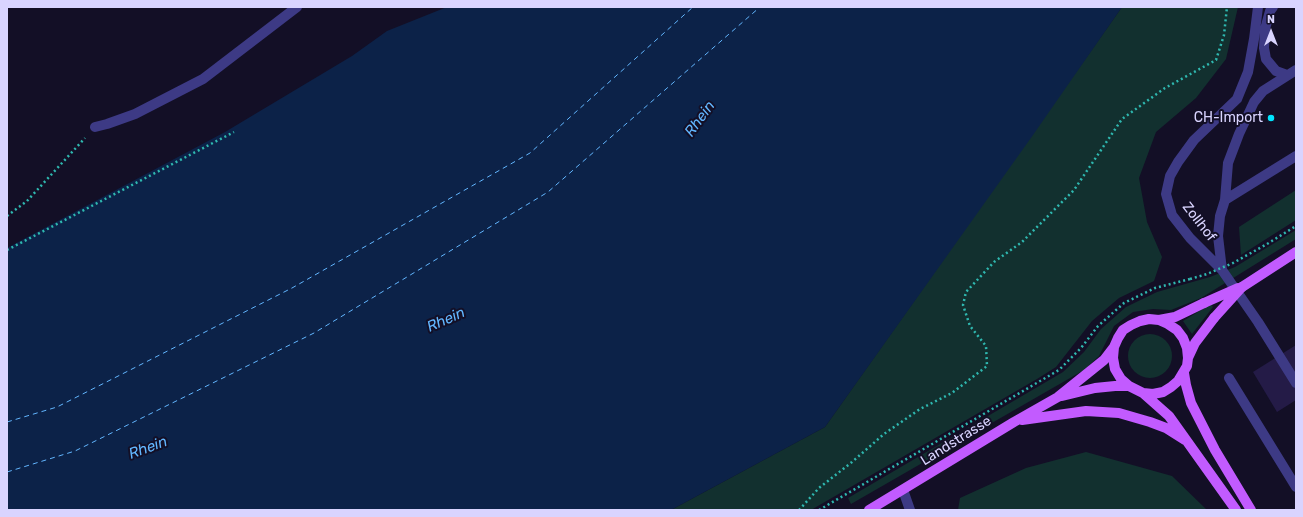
<!DOCTYPE html>
<style>
body{margin:0}
#map{position:relative;width:1303px;height:517px;overflow:hidden;background:#130f26;font-family:Rubik,sans-serif}
canvas{display:block}
.frame{position:absolute;inset:0;border:8px solid #d9d4ff;pointer-events:none}
.north{position:absolute;left:1251px;top:12px;width:40px;height:40px;-webkit-text-stroke:3px #130f26;paint-order:stroke;rotate:0deg;font-size:11px;font-weight:700;line-height:16px;text-align:center;color:#d9d4ff}
.north::after{content:'';display:block;margin:auto;width:14px;height:18px;background:#d9d4ff;clip-path:polygon(50% 0,100% 100%,50% 72%,0 100%)}
</style>
<div id="map">
<canvas width="1303" height="517"></canvas>
<div class="frame"></div>
<div class="north">N</div>
</div>
<script>
const c = document.querySelector('canvas').getContext('2d');
c.lineJoin = 'round';
function fillPath(path, color) { c.fillStyle = color; c.fill(path, 'evenodd'); }
const toPath = rows => new Path2D(rows.map(r => 'M' + r).join(''));
function strokePath(path, color, width, dash) { c.strokeStyle = color; c.lineWidth = width; c.lineCap = dash ? 'butt' : 'round'; c.setLineDash(dash || []); c.stroke(path); }
function write(font, color, halo, rows, align = 'center') {
  c.font = font + ' Rubik,sans-serif'; c.lineWidth = 4; c.setLineDash([]); c.textBaseline = 'middle'; c.strokeStyle = halo; c.fillStyle = color; for (const [text, x, y, turn = 0] of rows) {
    c.save(); c.translate(x, y); c.rotate((+turn || 0) * Math.PI / 180); c.textAlign = isNaN(turn) ? turn : align; if (halo) c.strokeText(text, 0, 0); c.fillText(text, 0, 0); c.restore();
  }
}
const green = toPath([
 [1122,7,1238,7,1226,59,1196,98,1156,132,1139,178,1147,222,1162,257,1154,281,1119,298,1092,321,1056,367,1037,379,811,510,671,510,825,427],
 [1296,190,1296,220,1241,255,1239,227],
 [1296,230,1296,239,1201,298,1171,310,1153,309,1133,312,1114,326,1099,356,1084,370,851,504,848,498,1063,372,1084,352,1101,329,1126,307,1157,292,1210,277,1235,267],
 [1211,304,1213,307,1192,334,1183,321],
 '1128 356a22 22 0 1 1 44 0a22 22 0 1 1-44 0Z',
 [1086,452,1172,476,1207,510,958,510,960,498,1026,468]
]);
const water = toPath([
 [447,7,1122,7,1033,135,825,427,671,510,7,510,7,248,225,132,352,56,387,31]
]);
const ferry = toPath([
 [7,422,57,407,292,288,530,153,693,7],
 [7,472,75,451,314,333,548,192,760,7]
]);
const building = toPath([
 [1296,345,1296,400,1277,412,1253,372]
]);
const path = toPath([
 [7,216,27,201,85,138],
 [1267,244,1296,226],
 [7,250,234,132],
 [799,510,819,488,852,462,884,434,920,409,952,393,987,366,986,346,970,326,963,305,966,292,994,262,1022,242,1074,190,1122,119,1165,88,1216,60,1224,35,1227,7],
 [819,510,1059,370,1081,348,1098,326,1124,303,1155,288,1190,279]
]);
const service = toPath([
 [1258,7,1254,39,1248,72,1237,99,1194,140,1178,162,1170,176,1166,194,1172,215,1190,238,1222,270,1258,322,1296,383],
 [1273,7,1270,11,1265,29,1264,48,1266,59,1276,71,1287,75],
 [95,127,107,124,135,114,203,79,297,7],
 [1225,200,1296,156],
 [1222,270,1218,236,1220,216,1225,200,1228,163,1239,134,1254,102,1263,91,1296,70],
 [1229,378,1296,487],
 [903,490,910,510]
]);
const primary = toPath([
 [1242,287,1296,252],
 [1159,320,1175,317,1204,303],
 [1188,358,1195,343,1214,318],
 [1184,373,1186,385,1191,403,1215,450,1251,510],
 [1143,393,1169,416,1236,510],
 [1062,396,1095,388,1115,386,1129,386],
 [1022,420,1086,411,1119,413,1150,422,1166,428,1185,440],
 [869,510,1014,422,1058,397,1104,360,1114,347,1118,338,1123,330,1131,325,1140,321,1149,319,1159,320,1168,324,1177,330,1183,338,1187,348,1188,358,1187,366,1178,381,1171,387,1163,392,1153,394,1143,393,1129,386,1121,379,1115,369,1113,358,1114,347]
]);
const pathBridge = toPath([
 [1190,279,1207,274,1233,263,1267,244]
]);
const primaryBridge = toPath([
 [1204,303,1238,288],
 [1214,318,1242,287]
]);
const markers = [
 [1271,118,4,"#00e5ff"]
];
const poiNames = [
 ["CH-Import",1263,118]
];
const streetNames = [
 ["Zollhof",1199,222,52],
 ["Landstrasse",956,441,-32]
];
const waterNames = [
 ["Rhein",700,119,-54],
 ["Rhein",446,320,-24],
 ["Rhein",148,448,-20]
];
fillPath(green, '#12302f');
fillPath(water, '#0c2248');
strokePath(ferry, '#62b6ff', 1, [5, 4]);
fillPath(building, '#241b47');
strokePath(path, '#2fb8b0', 2.5, [2, 3]);
strokePath(service, '#3d3a85', 10);
strokePath(primary, '#c25bff', 10);
strokePath(pathBridge, '#2fb8b0', 2.5, [2, 3]);
strokePath(primaryBridge, '#c25bff', 10);
for (const [x, y, r, color] of markers) { const dot = new Path2D(); dot.arc(x, y, r, 0, 2 * Math.PI); c.fillStyle = color; c.fill(dot); strokePath(dot, '#130f26', 1.5); }
write('14px', '#d9d4ff', '#130f26', poiNames, 'right');
write('14px', '#d9d4ff', '#130f26', streetNames);
write('italic 15px', '#62b6ff', '#130f26', waterNames);
</script>
